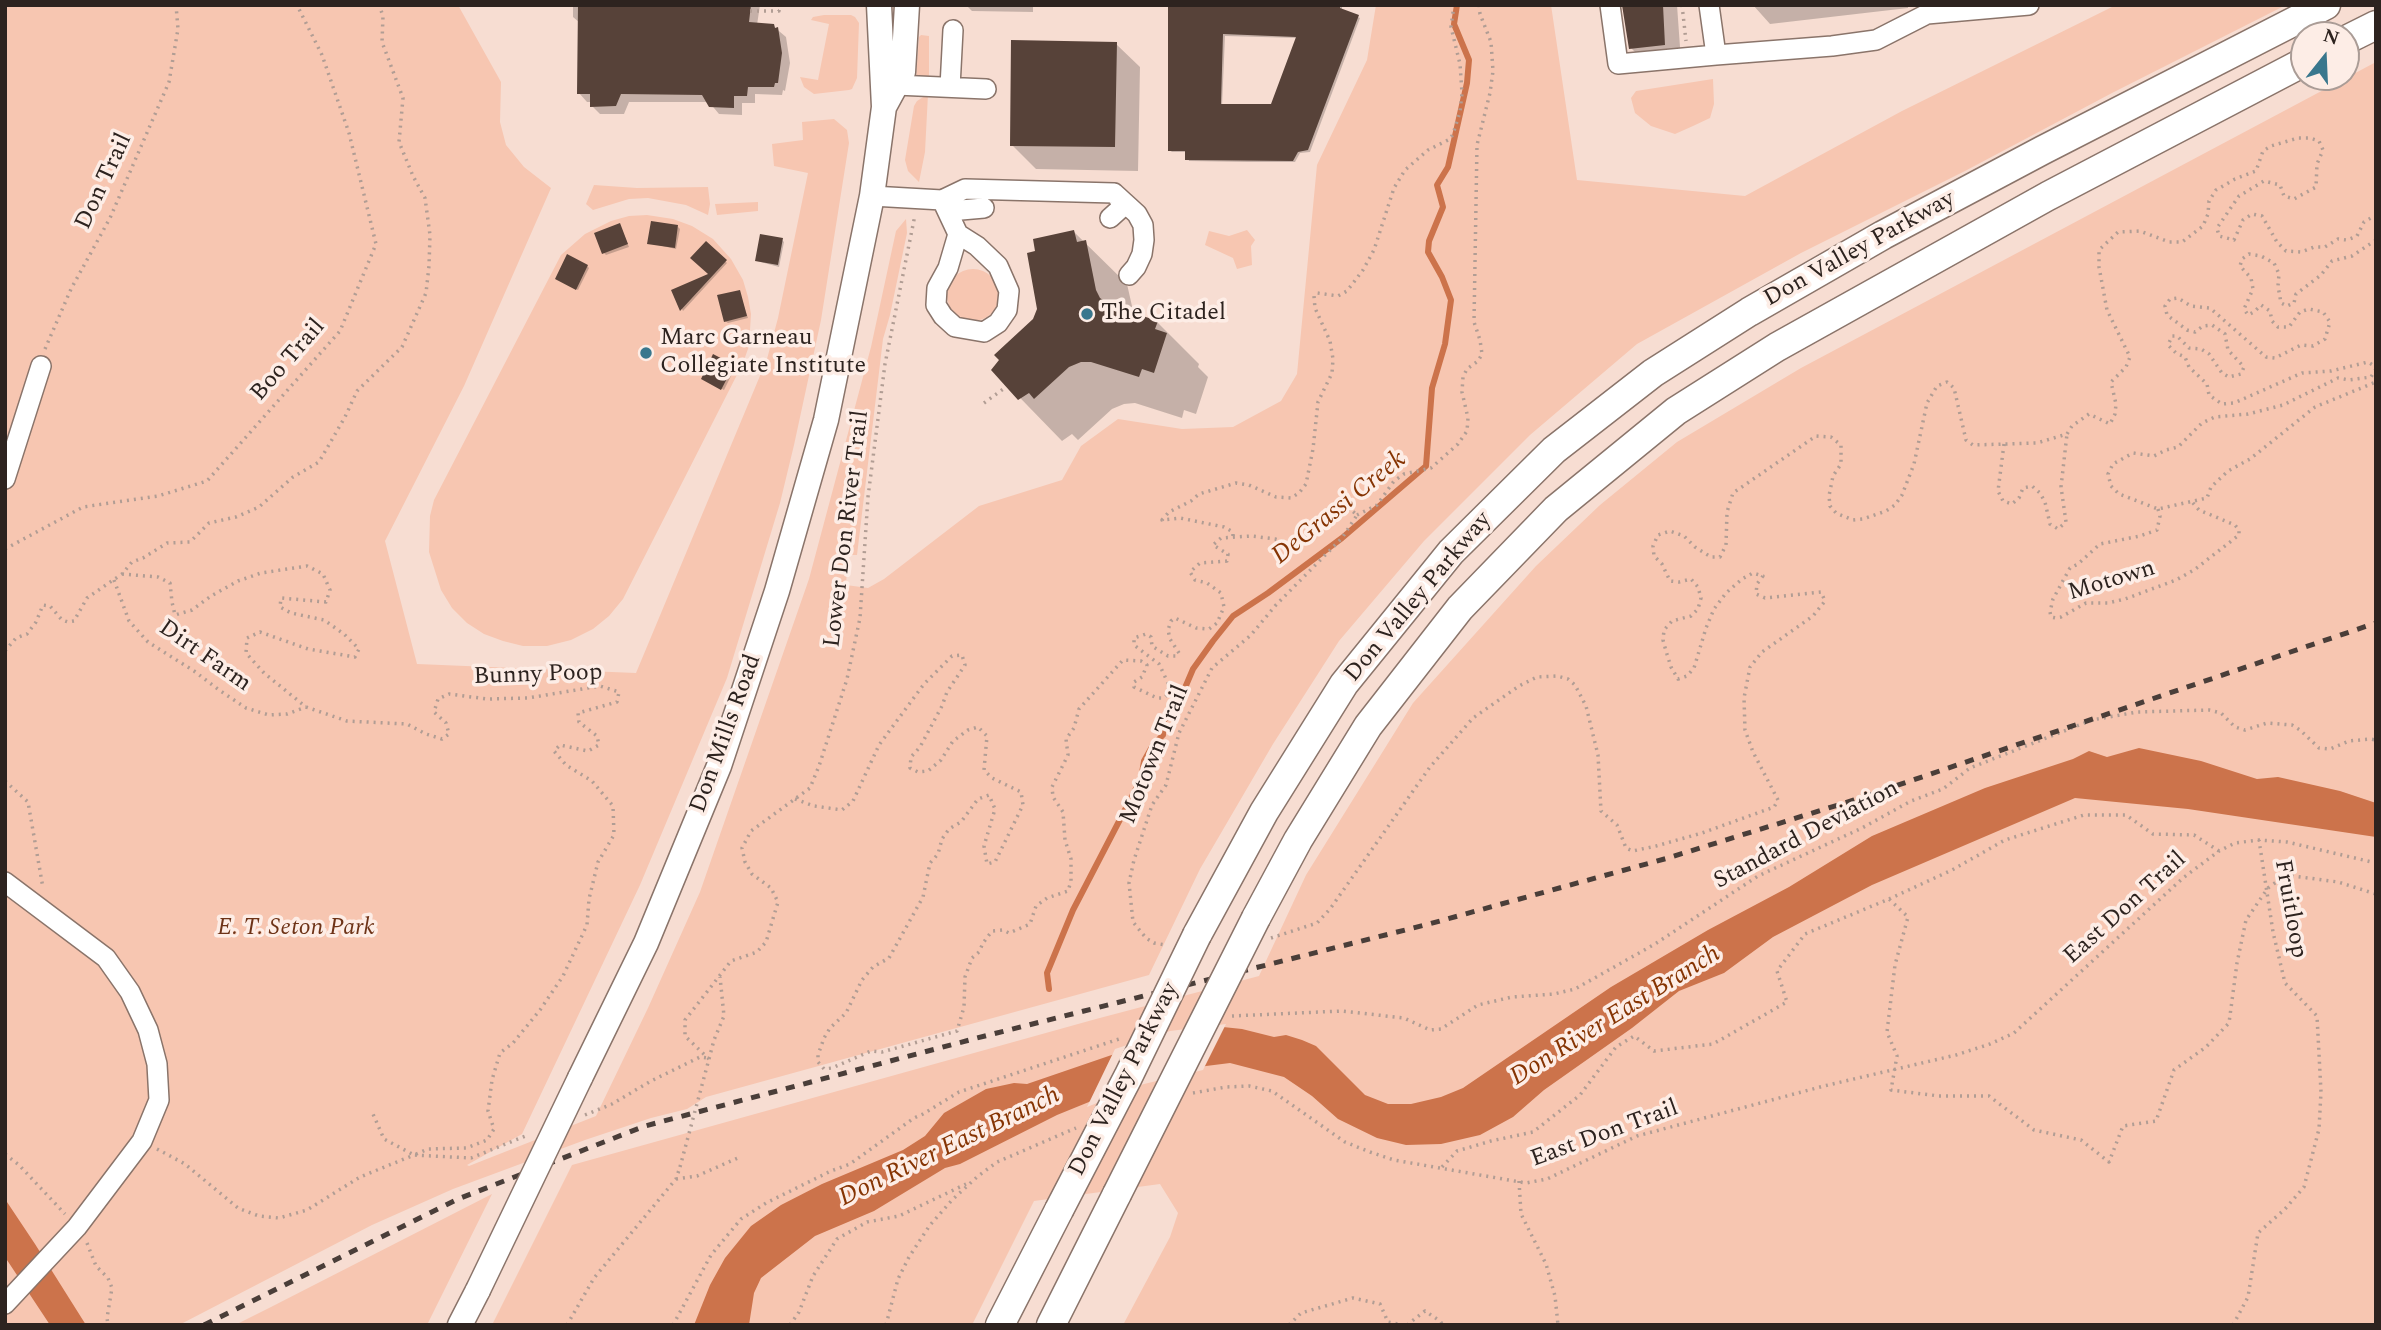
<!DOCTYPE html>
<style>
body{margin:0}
#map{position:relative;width:2381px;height:1330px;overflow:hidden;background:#f7ddd2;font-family:Spectral,serif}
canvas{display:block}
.frame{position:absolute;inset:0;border:7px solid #2d231f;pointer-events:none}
.north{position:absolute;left:2290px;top:21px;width:70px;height:70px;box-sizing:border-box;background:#fdede6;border:2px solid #aa9c96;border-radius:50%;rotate:18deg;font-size:19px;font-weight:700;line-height:28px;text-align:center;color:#2d231f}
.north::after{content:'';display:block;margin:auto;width:24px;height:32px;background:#39778d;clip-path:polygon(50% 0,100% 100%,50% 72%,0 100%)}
</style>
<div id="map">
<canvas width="2381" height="1330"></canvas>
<div class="frame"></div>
<div class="north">N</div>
</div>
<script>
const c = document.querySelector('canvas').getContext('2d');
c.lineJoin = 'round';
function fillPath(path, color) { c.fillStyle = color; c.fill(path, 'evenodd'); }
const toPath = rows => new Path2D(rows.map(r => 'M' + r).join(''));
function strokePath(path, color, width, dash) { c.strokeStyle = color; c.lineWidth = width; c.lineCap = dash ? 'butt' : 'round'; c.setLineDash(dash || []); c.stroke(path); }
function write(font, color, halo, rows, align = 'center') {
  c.font = font + ' Spectral,serif'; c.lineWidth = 7; c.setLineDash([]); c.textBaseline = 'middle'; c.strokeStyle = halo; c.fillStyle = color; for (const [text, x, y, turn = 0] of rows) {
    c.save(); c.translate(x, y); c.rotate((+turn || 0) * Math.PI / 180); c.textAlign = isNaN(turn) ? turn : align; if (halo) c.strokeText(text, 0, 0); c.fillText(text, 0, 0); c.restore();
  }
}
const green = toPath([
 [5,5,458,5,501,82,500,122,506,145,524,167,551,188,464,386,385,541,417,664,636,673,767,359,778,318,808,173,774,166,772,144,803,140,802,122,834,119,847,130,849,143,821,320,794,445,780,503,727,678,640,885,522,1134,467,1165,469,1166,596,1116,648,1008,700,892,809,579,871,347,896,231,906,219,907,233,890,315,883,339,857,555,848,555,846,585,868,588,884,579,979,506,1062,480,1081,446,1118,419,1182,429,1233,427,1281,401,1297,374,1317,165,1367,60,1376,5,1551,5,1577,180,1745,196,1902,111,2116,5,2286,5,2112,93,1965,171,1801,253,1637,344,1530,435,1424,541,1339,641,1273,744,1200,869,1149,975,706,1097,687,1109,651,1118,585,1140,453,1189,372,1225,179,1325,5,1325],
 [824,15,851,15,855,17,859,23,857,78,852,89,849,90,814,94,804,87,800,77,818,80,829,24,811,20,813,17],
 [921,35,929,36,929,80,916,78,919,37],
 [2376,62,2376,1325,1123,1325,1170,1237,1178,1213,1160,1184,1034,1201,972,1325,492,1325,572,1165,1096,1019,1259,976,1306,875,1413,703,1536,566,1600,505,1677,442,1801,368],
 [1713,79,1714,104,1710,118,1693,126,1675,134,1651,126,1635,113,1631,98,1636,91],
 [928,94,925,152,919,182,908,171,905,160,914,106,917,101],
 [594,185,637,188,708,187,710,204,708,215,686,205,648,198,629,199,593,210,586,204],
 [758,202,758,211,717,215,715,204],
 [647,215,673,219,692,226,713,239,731,259,743,280,748,297,751,314,749,346,743,363,623,599,609,616,593,629,571,640,547,646,523,646,503,641,484,634,467,623,452,608,441,590,429,552,430,516,434,500,561,255,585,234,611,221,629,216],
 [1247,230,1255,240,1251,246,1252,265,1237,269,1233,258,1205,245,1209,231,1229,236],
 '947 295a26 26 0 1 1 52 0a26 26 0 1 1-52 0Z',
 [492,1194,427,1325,235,1325,271,1307]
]);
const water = toPath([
 [2139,748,2201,761,2257,779,2278,777,2340,791,2376,803,2376,837,2188,809,2075,798,1872,885,1773,937,1724,973,1679,991,1632,1028,1544,1090,1513,1117,1480,1135,1441,1144,1406,1145,1377,1138,1338,1119,1312,1096,1284,1077,1230,1063,1206,1066,1143,1080,1057,1115,960,1164,945,1168,874,1211,815,1236,761,1278,754,1293,749,1325,694,1325,710,1285,725,1258,751,1226,781,1205,822,1184,903,1150,925,1136,944,1113,986,1089,1014,1083,1027,1084,1170,1035,1223,1027,1242,1029,1274,1037,1286,1035,1302,1040,1316,1046,1365,1095,1388,1104,1411,1104,1441,1097,1463,1088,1611,987,1708,930,1789,887,1872,836,1985,788,2073,759,2089,751,2107,757],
 [5,1199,35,1244,86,1325,50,1325,5,1257]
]);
const pier = toPath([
 [1226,1024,1203,1070,1144,1084,1087,1107,1115,1049,1170,1031]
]);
const shadow = toPath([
 [573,5,760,5,757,25,773,26,786,37,790,63,785,91,783,90,782,95,755,94,755,103,742,103,742,115,719,114,709,102,629,102,624,114,600,114,592,106,592,102,587,102,579,93,580,23,573,17],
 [966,5,1033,5,1033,12,972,11],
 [1170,5,1342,5,1342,10,1360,18,1310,152,1300,153,1295,162,1247,162,1189,161,1187,152,1172,152,1169,150],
 [1225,36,1298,38,1272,105,1222,106],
 [1625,5,1677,5,1681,61,1648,65,1631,48],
 [1753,5,1908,5,1908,8,1770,24],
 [1116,44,1140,67,1138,171,1036,169,1012,145],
 [620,225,629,247,606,255,604,253],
 [678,227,680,229,676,249,649,243],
 [1074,232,1127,284,1134,315,1157,322,1199,364,1198,367,1208,377,1196,414,1184,410,1182,418,1135,403,1124,404,1112,409,1078,440,1072,434,1062,441,993,370,1035,320],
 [782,240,784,242,779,267,757,261],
 [706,243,727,263,683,311,673,291,711,275],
 [587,266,589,268,578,290,557,279],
 [739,291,748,318,728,323,725,321],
 [733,366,735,368,724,390,703,379]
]);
const stream = toPath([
 [1049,989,1047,973,1073,910,1141,779,1144,761,1153,745,1163,735,1163,721,1176,709,1193,669,1213,641,1233,616,1268,593,1342,538,1426,466,1432,388,1445,344,1451,300,1442,277,1428,252,1429,241,1443,207,1437,185,1448,167,1467,83,1469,60,1454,24,1457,5]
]);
const building = toPath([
 [578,5,751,5,749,22,774,24,775,28,778,27,782,53,778,83,775,83,774,87,748,87,747,96,734,96,734,108,709,107,702,95,621,94,616,106,590,107,590,94,577,94],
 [1168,5,1340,5,1340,8,1359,15,1308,150,1298,152,1293,161,1185,160,1185,151,1168,151],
 [1223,34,1296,37,1271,104,1221,104],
 [1622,5,1663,5,1665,45,1629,49],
 [1011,40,1117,42,1115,147,1010,146],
 [651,221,678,225,675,248,647,244],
 [620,223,628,244,602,254,594,233],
 [1074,230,1077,242,1086,240,1096,290,1100,298,1112,306,1158,321,1155,329,1167,333,1154,373,1142,369,1139,377,1091,362,1081,362,1069,367,1034,399,1029,393,1018,400,991,370,999,360,994,355,1033,319,1037,309,1027,253,1035,251,1033,239],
 [760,234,783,238,778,265,755,261],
 [706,241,727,260,680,311,671,290,708,274,690,258],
 [567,254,588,265,576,290,555,279],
 [740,290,747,316,724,322,717,295],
 [713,354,734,365,721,390,701,379]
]);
const path = toPath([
 [1682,5,1686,41],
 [750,11,779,11,779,5],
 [2376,240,2352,256,2332,261,2321,275,2296,294,2294,303,2287,306,2281,303,2278,286,2279,274,2274,263,2261,256,2249,254,2242,259,2240,266,2251,278,2253,289,2244,309,2248,315,2254,312,2261,305,2270,311,2272,321,2278,327,2289,327,2300,312,2309,309,2323,312,2330,322,2325,339,2313,346,2301,345,2275,358,2266,357,2210,308,2191,306,2178,298,2170,299,2165,306,2167,315,2187,330,2195,332,2203,326,2212,325,2225,334,2228,350,2244,367,2241,374,2229,377,2222,373,2209,354,2201,349,2189,348,2177,336,2172,336,2168,345,2176,353,2185,357,2189,367,2207,384,2209,395,2222,404,2234,403,2302,373,2331,371,2368,362,2376,367],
 [45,349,71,289,110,218,169,82,178,29,176,5],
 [2376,369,2371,377,2349,380,2338,378,2283,405,2248,414,2215,417,2202,423,2178,447,2166,450,2154,456,2133,453,2113,464,2108,474,2111,486,2119,494,2158,509,2207,498,2211,487,2228,471,2250,459,2315,407,2376,382],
 [984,403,1006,387],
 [2004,444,1998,491,2003,501,2012,504,2019,498,2023,488,2032,486,2040,493,2045,502,2050,524,2058,529,2066,522,2061,487,2067,434],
 [2158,509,2160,516,2157,530,2140,536,2100,544,2078,564,2070,568,2053,599,2050,612,2051,617,2056,618,2061,617,2086,603,2108,603,2125,599,2176,580,2194,570,2239,535,2239,530,2235,525,2199,510,2192,502],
 [1357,515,1377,505,1394,481,1404,474,1431,468,1458,444,1467,431,1468,418,1462,392,1463,377,1467,369,1478,361,1482,354,1480,340,1474,322,1477,145,1490,93,1493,71,1491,42,1480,14,1479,5],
 [1233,536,1233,532,1224,527,1180,518,1162,520,1169,512,1191,501,1199,494,1236,483,1249,485,1276,497,1291,498,1299,493,1306,484,1313,449,1318,402,1332,373,1333,359,1330,341,1315,308,1314,296,1317,293,1338,296,1347,291,1363,270,1374,250,1394,188,1405,170,1428,150,1450,139,1453,134,1460,112,1462,93,1460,64,1451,27,1454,5],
 [5,549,83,507,158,496,207,481,340,331,376,244,349,133,322,55,297,5],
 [122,574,158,577,170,583,172,602,175,615,192,610,211,596,238,581,261,573,307,566,323,574,330,590,326,602,281,598,280,607,291,613,324,620,344,634,359,649,355,657,308,649,260,632,247,638,246,653,264,673,306,707,347,721,407,724,426,734,442,739,449,734,446,723,434,712,438,699,449,694,487,699,528,698,600,686,619,692,617,702,578,713,579,722,597,736,599,745,588,751,560,745,554,751,566,765,592,781,613,806,614,835,598,862,589,899,587,925,563,976,540,1010,513,1043,500,1053,492,1080,488,1111,494,1129,487,1140,466,1148,428,1149,414,1155,384,1139,373,1114],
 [114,580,129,621,148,642,194,671,219,690,246,708,269,715,287,714,306,707],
 [5,651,16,638,27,634,36,622,43,605,50,606,62,620,68,622,74,621,87,598,122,574,132,562,143,558,167,543,190,542,209,523,236,517,259,507,293,477,319,462,345,417,357,391,402,347,426,293,429,266,430,235,425,198,413,176,399,142,403,98,382,42,383,16,379,5],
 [5,781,28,802,43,888],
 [795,799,814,806,842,810,853,801,879,745,924,684,952,656,962,655,965,665,947,692,942,706,920,747,911,757,910,768,918,772,928,771,941,760,953,741,968,730,978,727,987,736,984,770,992,778,1021,792,1023,805,995,862,987,864,984,846,995,809,989,795,978,799,961,822,949,829,942,839,938,854,930,863,923,897,889,958,873,967,862,980,846,1013,830,1028,824,1038,818,1055,818,1062,824,1069,832,1068,871,1051,882,1052,957,1031,964,1007,965,977,972,958,979,952,983,943,992,931,1003,930,1009,933,1030,924,1036,906,1047,898,1068,891,1071,881,1071,859,1065,840,1063,812,1053,797,1052,787,1068,755,1066,739,1074,728,1079,709,1123,660,1141,661,1147,665,1142,677,1134,682,1134,687,1157,698,1164,698,1168,694,1169,685,1159,664,1134,645,1134,638,1146,634,1151,637,1152,646,1168,656,1176,656,1179,653,1170,639,1168,630,1171,621,1175,618,1196,628,1209,629,1217,623,1224,607,1221,593,1207,583,1195,580,1190,572,1200,563,1227,561,1228,554,1213,545,1221,538,1251,536,1275,539,1293,545,1341,513,1350,509,1357,515,1342,538,1275,606,1251,635,1212,668,1179,733,1166,785,1152,805,1134,860,1129,883,1133,922,1146,938,1154,943,1166,945],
 [1889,899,1952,870,2005,840,2084,815,2126,815,2153,834,2194,835,2219,851],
 [1271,938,1317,923,1330,909,1430,767,1473,718,1519,686,1537,677,1557,676,1568,679,1575,685,1586,706,1598,755,1601,811,1617,825,1626,848,1633,851,1656,846,1702,833,1774,807,1778,800,1753,752,1745,730,1744,698,1750,667,1762,652,1813,616,1825,601,1821,592,1765,598,1756,594,1757,584,1763,576,1753,573,1742,579,1726,593,1714,609,1706,628,1694,668,1687,676,1678,679,1671,667,1666,651,1663,640,1664,630,1672,621,1691,616,1698,609,1701,598,1698,587,1691,579,1679,582,1670,581,1662,564,1654,556,1653,546,1658,535,1670,531,1684,536,1695,547,1711,557,1720,557,1726,545,1727,512,1733,493,1816,436,1831,437,1841,445,1841,464,1833,476,1829,496,1830,506,1836,513,1853,520,1863,519,1886,511,1895,505,1902,495,1914,464,1927,403,1937,386,1947,382,1954,388,1966,440,1973,445,2037,443,2067,434,2072,426,2089,414,2110,424,2115,414,2116,404,2111,382,2126,367,2130,357,2107,310,2099,267,2099,250,2118,232,2140,231,2169,242,2182,242,2203,226,2208,214,2209,201,2216,190,2235,179,2256,171,2263,151,2271,146,2298,138,2310,138,2319,141,2323,150,2317,164,2316,187,2294,199,2284,196,2280,185,2264,181,2239,196,2217,228,2219,236,2234,240,2243,220,2252,214,2262,216,2277,242,2286,251,2301,252,2314,247,2325,247,2338,239,2347,240,2357,236,2364,222,2376,215],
 [1232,1016,1342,1011,1404,1018,1430,1030,1441,1029,1478,1005,1512,997,1554,994,1575,989,1655,944,1758,876,1862,828,1911,801,1943,789,1970,768,2092,720,2137,712,2209,710,2221,713,2235,727,2245,730,2267,723,2292,725,2300,730,2319,748,2330,749,2349,741,2370,739,2376,740],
 [709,1059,685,1036,685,1020,731,961,757,952,766,942,778,902,771,888,752,874,745,862,742,848,751,831,810,788,819,766,847,679,860,618,868,497,885,364,915,215],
 [709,1059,714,1040,724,1016,720,977],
 [1193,1093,1226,1087,1249,1086,1272,1091,1345,1142,1370,1152,1394,1160,1526,1183,1547,1179,1637,1136,1824,1086,1956,1055,1990,1044,2014,1033,2183,878,2219,851,2235,843,2259,840,2287,842,2376,863],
 [585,1115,612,1104,651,1081,700,1057,707,1058],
 [157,1149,185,1164,238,1208,259,1216,279,1218,307,1210,360,1177,414,1155,471,1158,528,1135],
 [5,1154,19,1165,65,1214],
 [1442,1167,1457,1151,1491,1141,1533,1132,1580,1095,1616,1047,1634,1036,1654,1051,1713,1044,1787,1002,1777,971,1805,934,1889,899,1908,917,1895,965,1887,1032,1897,1056,1891,1090,1939,1096,1989,1096,2034,1130,2081,1140,2109,1162,2123,1126,2156,1121,2174,1070,2206,1047,2229,1023,2237,963,2246,920,2268,888,2286,875,2338,882,2376,894],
 [676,1179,697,1176,740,1157],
 [1519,1181,1521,1214,1546,1264,1555,1296,1558,1325],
 [87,1243,96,1266,108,1278,112,1288,107,1318,108,1325],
 [567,1325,594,1278,676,1179,680,1167],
 [673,1325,711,1255,741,1219,766,1203,831,1171,850,1164,914,1118,923,1114,959,1092,1119,1039],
 [790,1325,799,1312,813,1276,837,1239,867,1222,899,1216,966,1184],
 [886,1325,898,1279,909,1257,930,1225,952,1200,977,1177,997,1162,1076,1128],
 [1289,1325,1301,1313,1353,1298,1380,1304,1388,1322,1403,1325],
 [1407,1325,1425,1311,1440,1321,1443,1325],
 [2233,1325,2248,1297,2258,1233,2285,1209,2304,1187,2319,1129,2321,1092,2317,1016,2285,983,2273,932,2259,840]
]);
const minor = toPath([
 [1610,5,1618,64,1716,55],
 [1709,5,1716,55,1832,46,1876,40,1927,14,2029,5],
 [896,85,986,89],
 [950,87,953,30],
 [872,196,942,200,958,234,948,268,937,288,936,305,943,316,955,327,984,332,998,323,1007,310,1009,291,998,266,977,246,958,234],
 [942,200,965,189,1114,193,1137,214,1143,225,1144,240,1142,254,1136,267,1129,275],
 [942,200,961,210,984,208],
 [1110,218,1120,209,1121,201,1114,193],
 [5,479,41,366],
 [5,882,106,958,130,992,148,1030,157,1064,159,1100,142,1141,77,1227,5,1304]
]);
const major = toPath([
 [884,107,903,72,907,5],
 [580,1078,646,943,719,766,777,591,826,420,872,196,884,107,879,5],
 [460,1325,478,1290]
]);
const highway = toPath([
 [2346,40,2376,25],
 [1256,918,1298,840,1368,726,1460,608,1556,509,1676,411,1777,347,2048,196,2304,62],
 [1197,935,1264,812,1344,684,1451,552,1554,450,1653,373,1749,312,1883,235,2043,150,2326,5],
 [1000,1325,1059,1210],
 [1051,1325,1117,1194]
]);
const rail = toPath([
 [204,1325,458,1199,645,1126,977,1038,1429,924,1668,858,1854,800,2376,623]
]);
const pathBridge = toPath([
 [680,1167,709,1059]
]);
const majorBridge = toPath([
 [478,1290,580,1078]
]);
const highwayBridge = toPath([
 [1117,1194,1256,918],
 [1059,1210,1128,1077,1197,935]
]);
const markers = [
 [1087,314,7,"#39778d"],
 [646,353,7,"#39778d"]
];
const streetNames = [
 ["Don Trail",105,182,-65],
 ["Don Valley Parkway",1860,250,-29],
 ["Boo Trail",289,361,-49],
 ["Lower Don River Trail",848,529,-83],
 ["Motown",2112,582,-17],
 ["Don Valley Parkway",1419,598,-50],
 ["Dirt Farm",204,657,35],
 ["Bunny Poop",538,676,-2],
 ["Don Mills Road",727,734,-70],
 ["Motown Trail",1156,755,-68],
 ["Standard Deviation",1807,836,-28],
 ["East Don Trail",2126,909,-42],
 ["Fruitloop",2289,909,80],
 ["Don Valley Parkway",1125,1080,-63],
 ["East Don Trail",1605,1135,-20]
];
const poiNames = [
 ["The Citadel",1101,314],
 ["Marc Garneau",660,339],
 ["Collegiate Institute",660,367]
];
const parkNames = [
 ["E. T. Seton Park",296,929]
];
const waterNames = [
 ["DeGrassi Creek",1340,509,-39],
 ["Don River East Branch",1616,1017,-32],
 ["Don River East Branch",950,1148,-26]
];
fillPath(green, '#f7c6b1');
fillPath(water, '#cc734b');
fillPath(pier, '#f7ddd2');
fillPath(shadow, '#0003');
strokePath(stream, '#cc734b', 6);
fillPath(building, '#574239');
strokePath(minor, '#8a746a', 22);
strokePath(major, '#8a746a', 27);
strokePath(highway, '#8a746a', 31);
strokePath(path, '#b19d94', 3.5, [2, 5]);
strokePath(minor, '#fff', 19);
strokePath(major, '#fff', 24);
strokePath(highway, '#fff', 28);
strokePath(rail, '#4a3e39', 5, [9, 9]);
strokePath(majorBridge, '#8a746a', 27, []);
strokePath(highwayBridge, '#8a746a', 31, []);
strokePath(pathBridge, '#b19d94', 3.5, [2, 5]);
strokePath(majorBridge, '#fff', 24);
strokePath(highwayBridge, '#fff', 28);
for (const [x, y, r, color] of markers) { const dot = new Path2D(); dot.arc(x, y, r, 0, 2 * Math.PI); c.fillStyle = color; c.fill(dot); strokePath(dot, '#fdede6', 2.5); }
write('24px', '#2d231f', '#fdede6', streetNames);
write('24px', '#2d231f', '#fdede6', poiNames, 'left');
write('italic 24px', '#6e3317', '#fdede6', parkNames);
write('italic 26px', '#863403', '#fdede6', waterNames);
</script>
